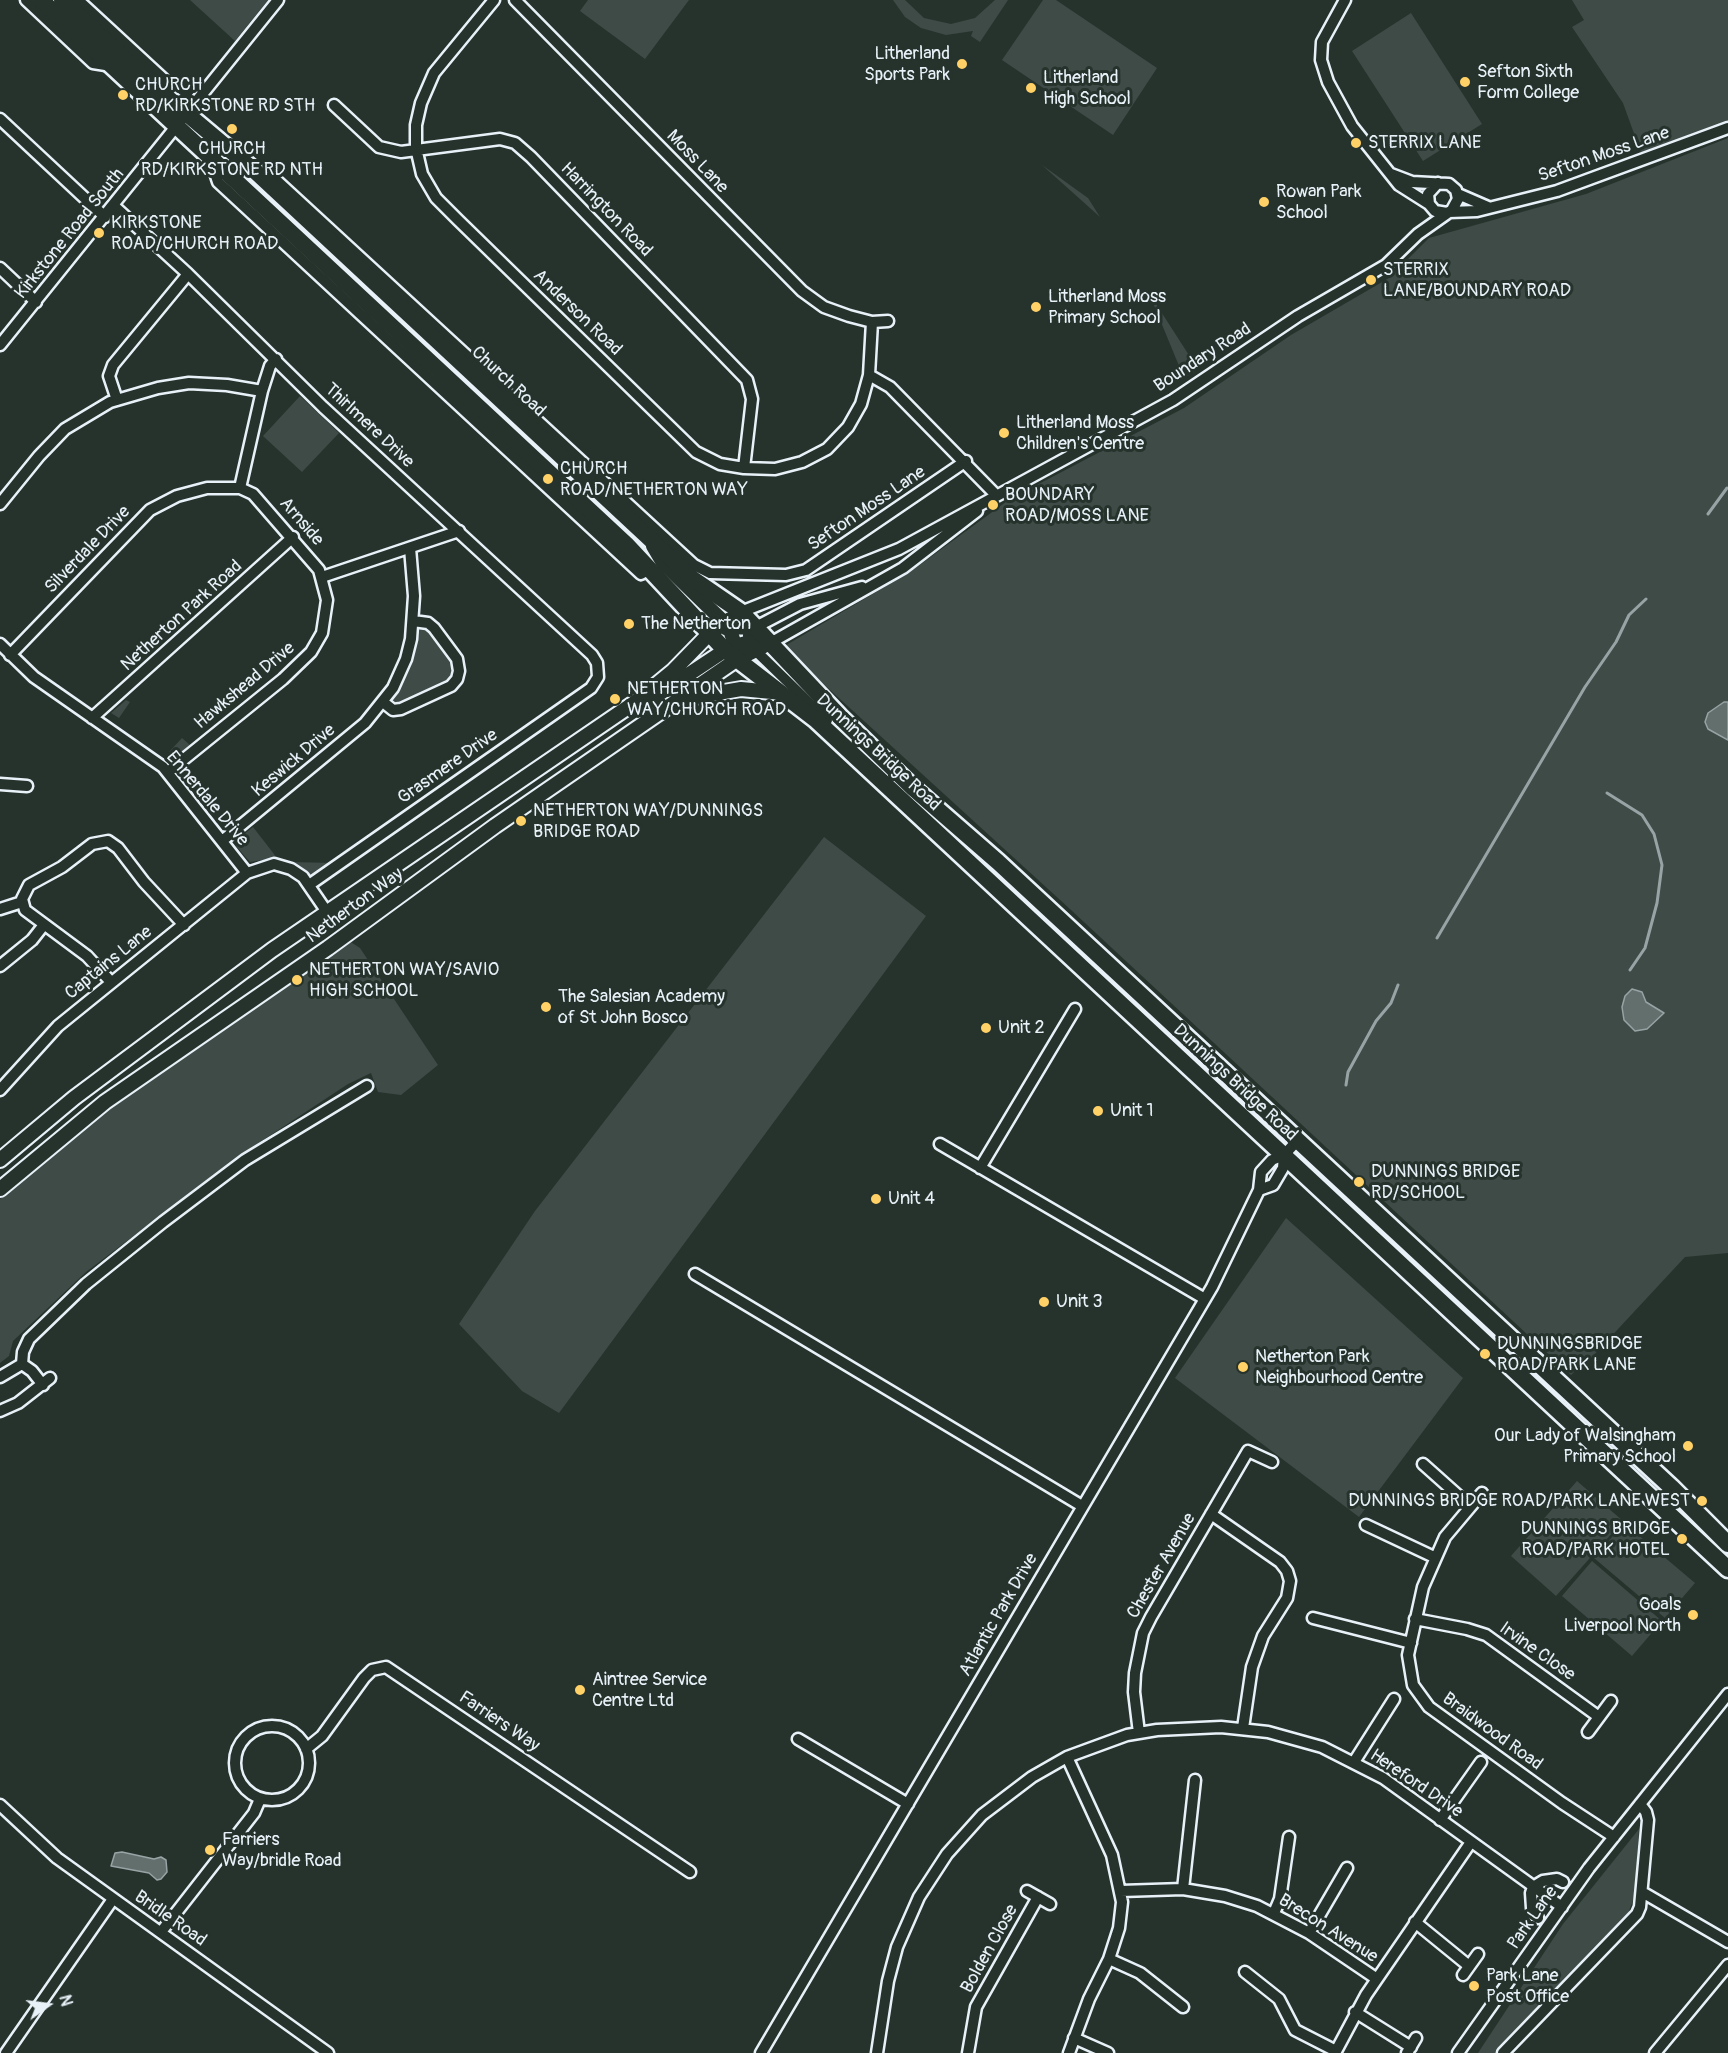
<!DOCTYPE html>
<style>
body{margin:0}
#map{position:relative;width:1728px;height:2053px;overflow:hidden;background:#26332d;font-family:Pangolin,sans-serif}
canvas{display:block}
.north{position:absolute;left:18px;top:1975px;width:60px;height:60px;-webkit-text-stroke:4px #26332d;paint-order:stroke;rotate:76deg;font-size:16px;font-weight:700;line-height:24px;text-align:center;color:#e8f1f8}
.north::after{content:'';display:block;margin:auto;width:21px;height:27px;background:#e8f1f8;clip-path:polygon(50% 0,100% 100%,50% 72%,0 100%)}
</style>
<div id="map">
<canvas width="1728" height="2053"></canvas>
<div class="north">N</div>
</div>
<script>
const c = document.querySelector('canvas').getContext('2d');
c.lineJoin = 'round';
function fillPath(path, color) { c.fillStyle = color; c.fill(path, 'evenodd'); }
const toPath = rows => new Path2D(rows.map(r => 'M' + r).join(''));
function strokePath(path, color, width, dash) { c.strokeStyle = color; c.lineWidth = width; c.lineCap = dash ? 'butt' : 'round'; c.setLineDash(dash || []); c.stroke(path); }
function write(font, color, halo, rows, align = 'center') {
  c.font = font + ' Pangolin,sans-serif'; c.lineWidth = 6; c.setLineDash([]); c.textBaseline = 'middle'; c.strokeStyle = halo; c.fillStyle = color; for (const [text, x, y, turn = 0] of rows) {
    c.save(); c.translate(x, y); c.rotate((+turn || 0) * Math.PI / 180); c.textAlign = isNaN(turn) ? turn : align; if (halo) c.strokeText(text, 0, 0); c.fillText(text, 0, 0); c.restore();
  }
}
const green = toPath([
 [190,0,268,0,235,41],
 [588,0,689,0,645,59,580,11],
 [893,0,905,0,924,18,951,24,975,18,995,0,1008,0,980,42,971,36,973,31,946,35,921,28,905,17],
 [1043,0,1056,0,1157,68,1113,135,1002,60],
 [1572,0,1728,0,1728,132,1645,164,1623,103,1572,27,1584,20],
 [1411,13,1482,124,1423,161,1352,51],
 [1728,138,1728,1253,1685,1257,1579,1371,1577,1369,1571,1375,1070,909,783,647,910,572,1010,499,1184,408,1291,335,1389,278,1429,238,1586,194],
 [1042,165,1088,198,1100,217],
 [321,242,539,443,541,458,315,249],
 [1149,293,1194,363,1194,372,1184,378],
 [300,396,339,433,302,472,263,436],
 [541,445,621,520,614,527,543,460],
 [429,627,452,659,455,672,449,682,400,707,391,703,411,667,420,628],
 [126,700,130,702,119,718,111,713],
 [182,738,190,745,176,757,169,752],
 [253,827,274,854,276,858,250,862,236,846,238,839],
 [824,837,926,916,559,1413,522,1391,459,1324,535,1211],
 [289,863,289,862,335,863,313,876],
 [349,941,360,948,438,1065,401,1095,378,1092,371,1073,348,1084,242,1154,86,1272,13,1341,9,1356,0,1363,0,1199,72,1135],
 [1286,1218,1463,1378,1359,1517,1175,1378],
 [1577,1481,1623,1521,1556,1596,1511,1556],
 [1624,1523,1695,1583,1665,1618,1594,1558],
 [1592,1561,1662,1621,1632,1656,1562,1596],
 [1639,1829,1635,1895,1626,1919,1497,2053,1478,2053,1563,1924]
]);
const water = toPath([
 [1724,702,1728,702,1728,740,1708,729,1705,722,1708,713,1724,702],
 [1632,989,1642,992,1646,1002,1664,1013,1647,1029,1635,1031,1624,1020,1622,1007,1625,996,1632,989],
 [122,1852,154,1859,161,1857,166,1860,167,1872,161,1879,157,1880,149,1873,111,1866,115,1853,122,1852]
]);
const stream = toPath([
 [1708,514,1727,488],
 [1607,793,1642,815,1654,834,1662,865,1657,903,1645,948,1630,970],
 [1437,938,1585,687,1616,642,1629,615,1646,599],
 [1346,1085,1348,1072,1376,1021,1391,1003,1398,985]
]);
const minor = toPath([
 [26,0,93,63,112,66],
 [78,0,169,84],
 [494,0,434,73,421,103,416,125,416,148,422,174,436,198,458,220,696,452,720,464,744,468,775,469,802,462,827,449,848,427,861,404,869,375,872,322],
 [515,0,802,291,824,307,849,316,872,322,888,321],
 [1345,0,1322,42,1321,60,1328,82,1352,126,1399,185,1429,204],
 [334,105,379,147,401,152,500,139,515,143,531,157,747,380,752,399,744,468],
 [0,119,105,217],
 [211,161,218,182,641,574,650,569],
 [276,180,694,565,710,573,786,575,806,570,966,461],
 [1438,183,1428,194,1429,204,1435,211,1447,213],
 [1458,194,1488,207],
 [114,206,188,274,323,407,592,655,597,663,598,677,591,688,309,885],
 [1449,212,1477,211,1557,191,1728,128],
 [0,268,36,302],
 [0,345,278,0],
 [869,375,890,387,996,495],
 [117,400,109,376,113,365,188,274],
 [240,488,262,391,270,366,276,359],
 [0,504,39,456,65,429,110,402,158,388,189,383,227,385,262,391],
 [322,577,459,531],
 [741,612,899,549,1173,400,1298,316,1386,265,1418,234,1452,210,1458,199,1456,190,1449,184,1412,182,1391,174],
 [749,619,748,636,755,650,827,720],
 [725,630,752,629,800,604,862,587],
 [772,642,903,568,977,511],
 [0,644,34,677,163,767,247,873,274,864,291,869,303,877,327,912],
 [10,655,150,510,177,496,207,488,240,488,253,494,319,570,327,600,322,633,311,652,283,679,168,772],
 [383,702,393,710,401,709,451,686,457,679,459,671,457,659,434,628,428,623,413,621],
 [92,718,293,537],
 [0,784,27,786],
 [222,841,365,723,393,688,406,659,411,639,414,596,410,548],
 [0,909,22,902],
 [0,966,32,940,43,926],
 [111,982,87,956,25,910,22,899,29,885,62,867,92,844,108,841,118,848,144,882,184,925],
 [0,1090,58,1026,247,873],
 [940,1144,1205,1299],
 [980,1168,1075,1009],
 [1259,1190,1273,1185,1283,1168,1284,1155],
 [695,1274,1082,1506],
 [22,1364,23,1352,29,1339,86,1284,163,1222,245,1160,367,1086],
 [0,1377,22,1364,32,1371,43,1385],
 [0,1411,18,1403,50,1378],
 [1423,1464,1470,1506],
 [1482,1493,1445,1537,1423,1587,1408,1655,1413,1685,1429,1707,1562,1803,1614,1837],
 [1211,1514,1280,1562,1287,1571,1290,1581,1287,1598,1263,1636,1252,1667,1243,1728],
 [1366,1525,1434,1557],
 [1313,1618,1411,1643],
 [1415,1619,1467,1629,1486,1635,1599,1717],
 '235 1763a37 37 0 1 1 74 0a37 37 0 1 1-74 0Z',
 [1588,1732,1611,1701],
 [1139,1733,1134,1692,1135,1673,1143,1633,1151,1617,1248,1451,1272,1462],
 [798,1739,908,1804],
 [306,1749,322,1736,364,1678,372,1670,386,1667,690,1872],
 [1067,1757,1112,1855,1122,1902,1119,1928,1109,1959,1089,1999,1069,2053],
 [1354,1762,1394,1699],
 [0,1805,57,1858,328,2053],
 [1440,1820,1481,1762],
 [1183,1889,1195,1780],
 [1027,1891,1050,1904],
 [1121,1891,1183,1889,1225,1896,1257,1906,1309,1933,1377,1979],
 [1642,1892,1728,1942],
 [1274,1913,1280,1899,1289,1837],
 [1538,1918,1532,1908,1531,1893,1533,1887,1543,1881,1557,1879,1563,1882],
 [1415,1922,1469,1966],
 [161,1932,254,1813,260,1799],
 [1309,1933,1347,1868],
 [1109,1959,1140,1973,1183,2007],
 [1245,1972,1279,1999,1295,2030,1336,2051],
 [1463,1975,1478,1954],
 [1355,2012,1411,2047],
 [1074,2038,1108,2053],
 [6,2053,113,1899],
 [761,2053,1212,1287,1259,1190,1261,1172,1272,1160,1284,1155,1297,1141],
 [877,2053,888,1981,897,1947,919,1897,947,1854,982,1815,1032,1777,1067,1757,1127,1735,1157,1730,1221,1727,1268,1732,1322,1747,1383,1778,1562,1907],
 [968,2053,976,2007,1038,1897],
 [1335,2053,1366,1995,1471,1842],
 [1407,2053,1416,2038],
 [1458,2053,1589,1868,1728,1694],
 [1503,2053,1637,1914,1640,1907,1648,1820,1646,1812,1640,1804],
 [1655,2053,1728,1965]
]);
const major = toPath([
 [653,546,663,563,729,627,733,639,734,654],
 [689,698,741,689,782,693],
 [641,706,730,647,750,642,770,645],
 [0,1160,74,1098,272,950,634,703,673,671,710,633,741,612],
 [0,1189,105,1102,328,948,495,826,736,660,772,642]
]);
const highway = toPath([
 [41,0,626,544,725,650,816,720,1728,1569],
 [62,0,162,93,256,172,693,579,741,612,840,717,913,788,998,862,1671,1487,1728,1544]
]);
const markers = [
 [962,64,6,"#ffd166"],
 [1465,82,6,"#ffd166"],
 [1031,88,6,"#ffd166"],
 [123,95,6,"#ffd166"],
 [232,129,6,"#ffd166"],
 [1356,143,6,"#ffd166"],
 [1264,202,6,"#ffd166"],
 [99,233,6,"#ffd166"],
 [1371,280,6,"#ffd166"],
 [1036,307,6,"#ffd166"],
 [1004,433,6,"#ffd166"],
 [548,479,6,"#ffd166"],
 [993,505,6,"#ffd166"],
 [629,624,6,"#ffd166"],
 [615,699,6,"#ffd166"],
 [521,821,6,"#ffd166"],
 [297,980,6,"#ffd166"],
 [546,1007,6,"#ffd166"],
 [986,1028,6,"#ffd166"],
 [1098,1111,6,"#ffd166"],
 [1359,1182,6,"#ffd166"],
 [876,1199,6,"#ffd166"],
 [1044,1302,6,"#ffd166"],
 [1485,1354,6,"#ffd166"],
 [1243,1367,6,"#ffd166"],
 [1688,1446,6,"#ffd166"],
 [1702,1501,6,"#ffd166"],
 [1682,1539,6,"#ffd166"],
 [1693,1615,6,"#ffd166"],
 [580,1690,6,"#ffd166"],
 [210,1850,6,"#ffd166"],
 [1474,1986,6,"#ffd166"]
];
const poiNames = [
 ["Litherland",950,54,"right"],
 ["Sports Park",950,75,"right"],
 ["Sefton Sixth",1477,72],
 ["Form College",1477,93],
 ["Litherland",1043,78],
 ["High School",1043,99],
 ["CHURCH",135,85],
 ["RD/KIRKSTONE RD STH",135,106],
 ["STERRIX LANE",1368,143],
 ["CHURCH",232,149,"center"],
 ["RD/KIRKSTONE RD NTH",232,170,"center"],
 ["Rowan Park",1276,192],
 ["School",1276,213],
 ["KIRKSTONE",111,223],
 ["ROAD/CHURCH ROAD",111,244],
 ["STERRIX",1383,270],
 ["LANE/BOUNDARY ROAD",1383,291],
 ["Litherland Moss",1048,297],
 ["Primary School",1048,318],
 ["Litherland Moss",1016,423],
 ["Children's Centre",1016,444],
 ["CHURCH",560,469],
 ["ROAD/NETHERTON WAY",560,490],
 ["BOUNDARY",1005,495],
 ["ROAD/MOSS LANE",1005,516],
 ["The Netherton",641,624],
 ["NETHERTON",627,689],
 ["WAY/CHURCH ROAD",627,710],
 ["NETHERTON WAY/DUNNINGS",533,811],
 ["BRIDGE ROAD",533,832],
 ["NETHERTON WAY/SAVIO",309,970],
 ["HIGH SCHOOL",309,991],
 ["The Salesian Academy",558,997],
 ["of St John Bosco",558,1018],
 ["Unit 2",998,1028],
 ["Unit 1",1110,1111],
 ["DUNNINGS BRIDGE",1371,1172],
 ["RD/SCHOOL",1371,1193],
 ["Unit 4",888,1199],
 ["Unit 3",1056,1302],
 ["DUNNINGSBRIDGE",1497,1344],
 ["ROAD/PARK LANE",1497,1365],
 ["Netherton Park",1255,1357],
 ["Neighbourhood Centre",1255,1378],
 ["Our Lady of Walsingham",1676,1436,"right"],
 ["Primary School",1676,1457,"right"],
 ["DUNNINGS BRIDGE ROAD/PARK LANE WEST",1690,1501,"right"],
 ["DUNNINGS BRIDGE",1670,1529,"right"],
 ["ROAD/PARK HOTEL",1670,1550,"right"],
 ["Goals",1681,1605,"right"],
 ["Liverpool North",1681,1626,"right"],
 ["Aintree Service",592,1680],
 ["Centre Ltd",592,1701],
 ["Farriers",222,1840],
 ["Way/bridle Road",222,1861],
 ["Park Lane",1486,1976],
 ["Post Office",1486,1997]
];
const streetNames = [
 ["Sefton Moss Lane",1604,155,-19],
 ["Moss Lane",697,162,46],
 ["Harrington Road",606,210,46],
 ["Kirkstone Road South",70,234,-51],
 ["Anderson Road",577,313,44],
 ["Boundary Road",1203,358,-33],
 ["Church Road",508,382,43],
 ["Thirlmere Drive",369,426,43],
 ["Sefton Moss Lane",867,509,-34],
 ["Arnside",301,522,49],
 ["Silverdale Drive",88,550,-46],
 ["Netherton Park Road",182,616,-42],
 ["Hawkshead Drive",245,686,-40],
 ["Dunnings Bridge Road",878,753,43],
 ["Keswick Drive",294,761,-40],
 ["Grasmere Drive",448,767,-35],
 ["Ennerdale Drive",207,799,50],
 ["Netherton Way",355,906,-36],
 ["Captains Lane",109,963,-39],
 ["Dunnings Bridge Road",1235,1083,43],
 ["Chester Avenue",1162,1566,-60],
 ["Atlantic Park Drive",999,1615,-60],
 ["Irvine Close",1537,1652,35],
 ["Farriers Way",499,1722,34],
 ["Braidwood Road",1492,1732,36],
 ["Hereford Drive",1416,1784,34],
 ["Park Lane",1533,1918,-55],
 ["Bridle Road",170,1919,35],
 ["Brecon Avenue",1328,1929,32],
 ["Bolden Close",990,1949,-61]
];
fillPath(green, '#3e4b47');
fillPath(water, '#636f6d');
strokePath(water, '#98a3a5', 1.5);
strokePath(stream, '#98a3a5', 3);
strokePath(minor, '#e8f1f8', 15);
strokePath(major, '#e8f1f8', 18);
strokePath(highway, '#e8f1f8', 21);
strokePath(minor, '#26332d', 10);
strokePath(major, '#26332d', 14);
strokePath(highway, '#26332d', 16);
for (const [x, y, r, color] of markers) { const dot = new Path2D(); dot.arc(x, y, r, 0, 2 * Math.PI); c.fillStyle = color; c.fill(dot); strokePath(dot, '#26332d', 2); }
write('18px', '#e8f1f8', '#26332d', poiNames, 'left');
write('18px', '#e8f1f8', '#26332d', streetNames);
</script>
